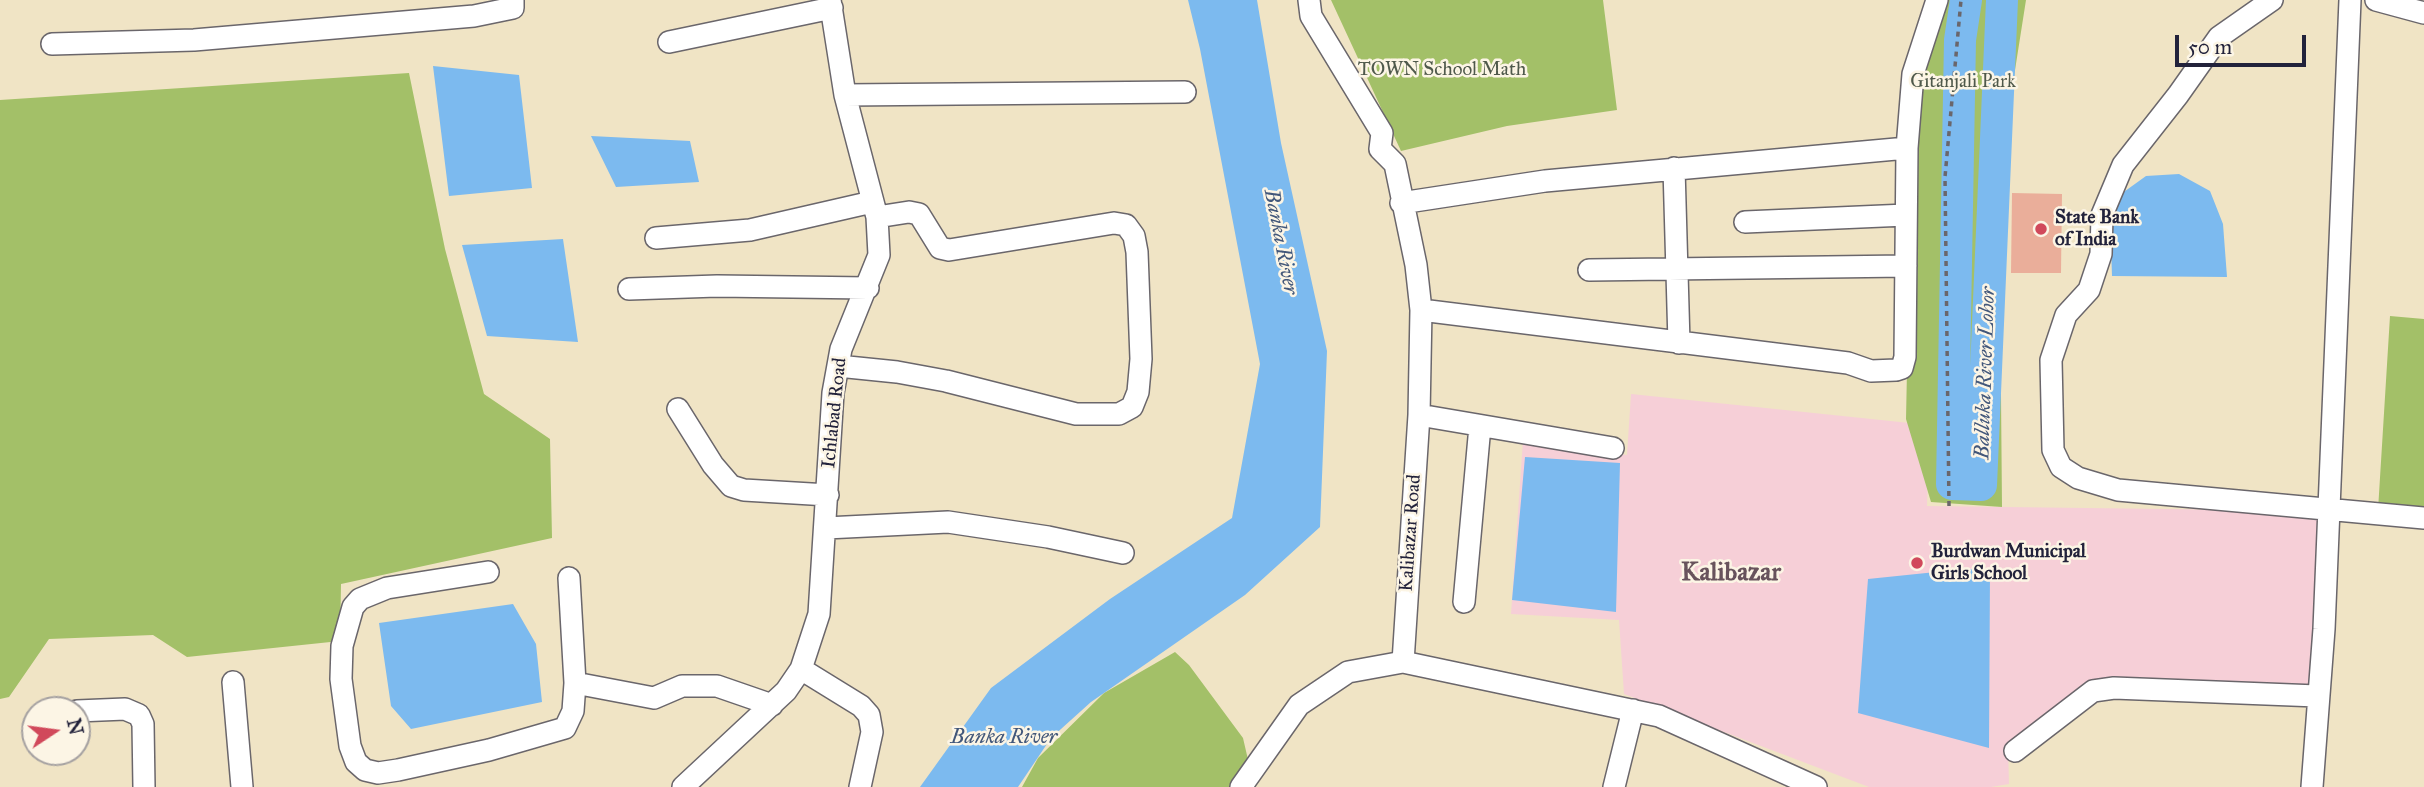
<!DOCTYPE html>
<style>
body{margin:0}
#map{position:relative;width:2424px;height:787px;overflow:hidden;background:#f0e4c5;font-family:"IM FELL Great Primer",serif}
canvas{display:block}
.north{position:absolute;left:21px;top:696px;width:70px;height:70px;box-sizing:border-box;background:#fcf5e5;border:2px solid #a5a1a1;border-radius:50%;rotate:77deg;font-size:19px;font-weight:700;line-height:28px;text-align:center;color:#22223b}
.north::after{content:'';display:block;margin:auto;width:24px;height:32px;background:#d1495b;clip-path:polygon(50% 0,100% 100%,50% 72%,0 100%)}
.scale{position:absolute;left:2175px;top:35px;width:131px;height:32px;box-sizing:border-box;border:4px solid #22223b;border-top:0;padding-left:9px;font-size:21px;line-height:24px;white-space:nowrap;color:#22223b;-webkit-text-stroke:5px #fcf5e5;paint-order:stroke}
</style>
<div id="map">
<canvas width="2424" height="787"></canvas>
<div class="north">N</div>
<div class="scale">50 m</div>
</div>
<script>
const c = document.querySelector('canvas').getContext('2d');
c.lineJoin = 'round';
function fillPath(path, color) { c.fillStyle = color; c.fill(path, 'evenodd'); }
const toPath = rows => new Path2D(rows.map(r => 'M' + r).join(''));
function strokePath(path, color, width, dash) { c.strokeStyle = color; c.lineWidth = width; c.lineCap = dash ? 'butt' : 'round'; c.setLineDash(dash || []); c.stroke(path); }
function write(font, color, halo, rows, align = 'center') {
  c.font = font + ' "IM FELL Great Primer",serif'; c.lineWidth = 5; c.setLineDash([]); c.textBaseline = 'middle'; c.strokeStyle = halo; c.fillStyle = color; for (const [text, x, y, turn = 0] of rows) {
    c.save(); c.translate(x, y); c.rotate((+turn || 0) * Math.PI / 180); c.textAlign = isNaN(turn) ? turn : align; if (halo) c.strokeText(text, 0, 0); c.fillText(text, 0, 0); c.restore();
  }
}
const built = toPath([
 [1631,394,1929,425,1927,506,2324,511,2312,688,2093,680,2008,746,2009,784,1991,787,1869,787,1624,694,1619,620,1511,614,1523,440,1627,455]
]);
const green = toPath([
 [1331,0,1603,0,1617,110,1507,126,1401,151],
 [1935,0,2026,0,1999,172,2002,507,1931,502,1906,419,1913,74],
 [409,73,445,249,484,394,550,439,552,538,341,584,340,641,187,657,153,635,49,639,9,697,0,699,0,100],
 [2390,316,2424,319,2424,513,2378,510],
 [1175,652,1189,665,1243,738,1249,764,1233,787,1022,787,1038,758,1104,693]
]);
const water = toPath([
 [1188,0,1257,0,1281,143,1327,351,1320,527,1245,595,1091,702,1051,738,1018,787,920,787,991,688,1110,599,1232,518,1260,364,1200,49],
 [433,66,519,75,532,188,449,196],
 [591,136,690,141,699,182,616,187],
 [2179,174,2210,191,2223,224,2227,277,2112,276,2110,216,2121,194,2146,176],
 [563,239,578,342,487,336,462,245],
 [1525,457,1620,463,1616,612,1512,600],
 [1965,569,1990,570,1989,748,1858,713,1868,579],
 [513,604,536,644,542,702,411,729,391,706,379,623]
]);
const river = toPath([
 [1966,0,1960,40,1952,484,1981,485,2002,0]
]);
const building = toPath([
 [2012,193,2062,194,2061,273,2011,273]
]);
const path = toPath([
 [1949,506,1945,177,1961,0]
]);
const minor = toPath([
 [1309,0,1311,16,1382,133,1380,149,1395,164,1416,265,1421,310,1419,415,1403,662,1659,716,1816,787],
 [2272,0,2219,37,2178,95,2123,165,2102,215,2101,254,2089,290,2066,315,2051,360,2053,450,2061,467,2078,478,2118,490,2424,518],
 [2376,0,2424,13],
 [669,42,832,8],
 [52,44,194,40,474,16,513,8,513,0],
 [845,95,1185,92],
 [1674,168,1679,343],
 [1401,203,1545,181,1907,148,1913,74,1937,0],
 [1745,222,1906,215],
 [656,238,750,230,872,202],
 [1589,270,1906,266],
 [629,289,717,286,868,288],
 [1421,310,1848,363,1871,371,1896,370,1902,368,1905,357,1907,148],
 [838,366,897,372,946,381,1076,414,1119,414,1132,407,1138,392,1141,359,1137,252,1134,236,1126,225,1114,223,949,250,940,248,919,214,909,212,877,217],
 [678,409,713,465,731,486,744,490,828,495],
 [1419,415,1613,448],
 [826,528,948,522,1048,537,1123,553],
 [488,572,387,588,360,599,353,607,342,646,341,679,350,746,356,762,365,770,378,773,398,770,489,750,565,728,573,711,575,683,569,578],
 [1464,602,1480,426],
 [801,669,861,706,869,715,872,732,860,787],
 [233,682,242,787],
 [575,683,654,698,682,686,717,686,772,705],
 [77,711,125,709,139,715,143,724,144,787],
 [2015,751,2093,691,2114,688,2317,696],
 [683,787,786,691,801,669,819,614,833,393,841,349,879,255,877,217,845,95,830,0],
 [1241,787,1299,705,1348,672,1403,662],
 [1614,787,1633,710],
 [2312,787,2324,629,2350,0]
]);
const markers = [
 [2041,229,7,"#d1495b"],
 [1917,563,7,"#d1495b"]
];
const parkNames = [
 ["TOWN School Math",1442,70],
 ["Gitanjali Park",1963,82]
];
const poiNames = [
 ["State Bank",2055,218],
 ["of India",2055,240],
 ["Burdwan Municipal",1931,552],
 ["Girls School",1931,574]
];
const streetNames = [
 ["Ichlabad Road",835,413,-84],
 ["Kalibazar Road",1411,533,-86]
];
const waterNames = [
 ["Banka River",1280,242,79],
 ["Balluka River Lohor",1986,373,-88],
 ["Banka River",1004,738]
];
const districtNames = [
 ["Kalibazar",1731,574]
];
fillPath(built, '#f6cfd7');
fillPath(green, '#a3c068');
fillPath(water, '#7cbaef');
strokePath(river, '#7cbaef', 32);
fillPath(building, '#eaae9a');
strokePath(minor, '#6a666b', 24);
strokePath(path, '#6a666b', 3.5, [5, 5]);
strokePath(minor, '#fff', 21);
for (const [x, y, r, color] of markers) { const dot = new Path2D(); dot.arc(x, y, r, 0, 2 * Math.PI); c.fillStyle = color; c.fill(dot); strokePath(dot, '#fcf5e5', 2.5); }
write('19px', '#4f594b', '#fcf5e5', parkNames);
write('bold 19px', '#22223b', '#fcf5e5', poiNames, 'left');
write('19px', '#22223b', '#fcf5e5', streetNames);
write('italic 21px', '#42577a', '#fcf5e5', waterNames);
write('bold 26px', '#68535c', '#fcf5e5', districtNames);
</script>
